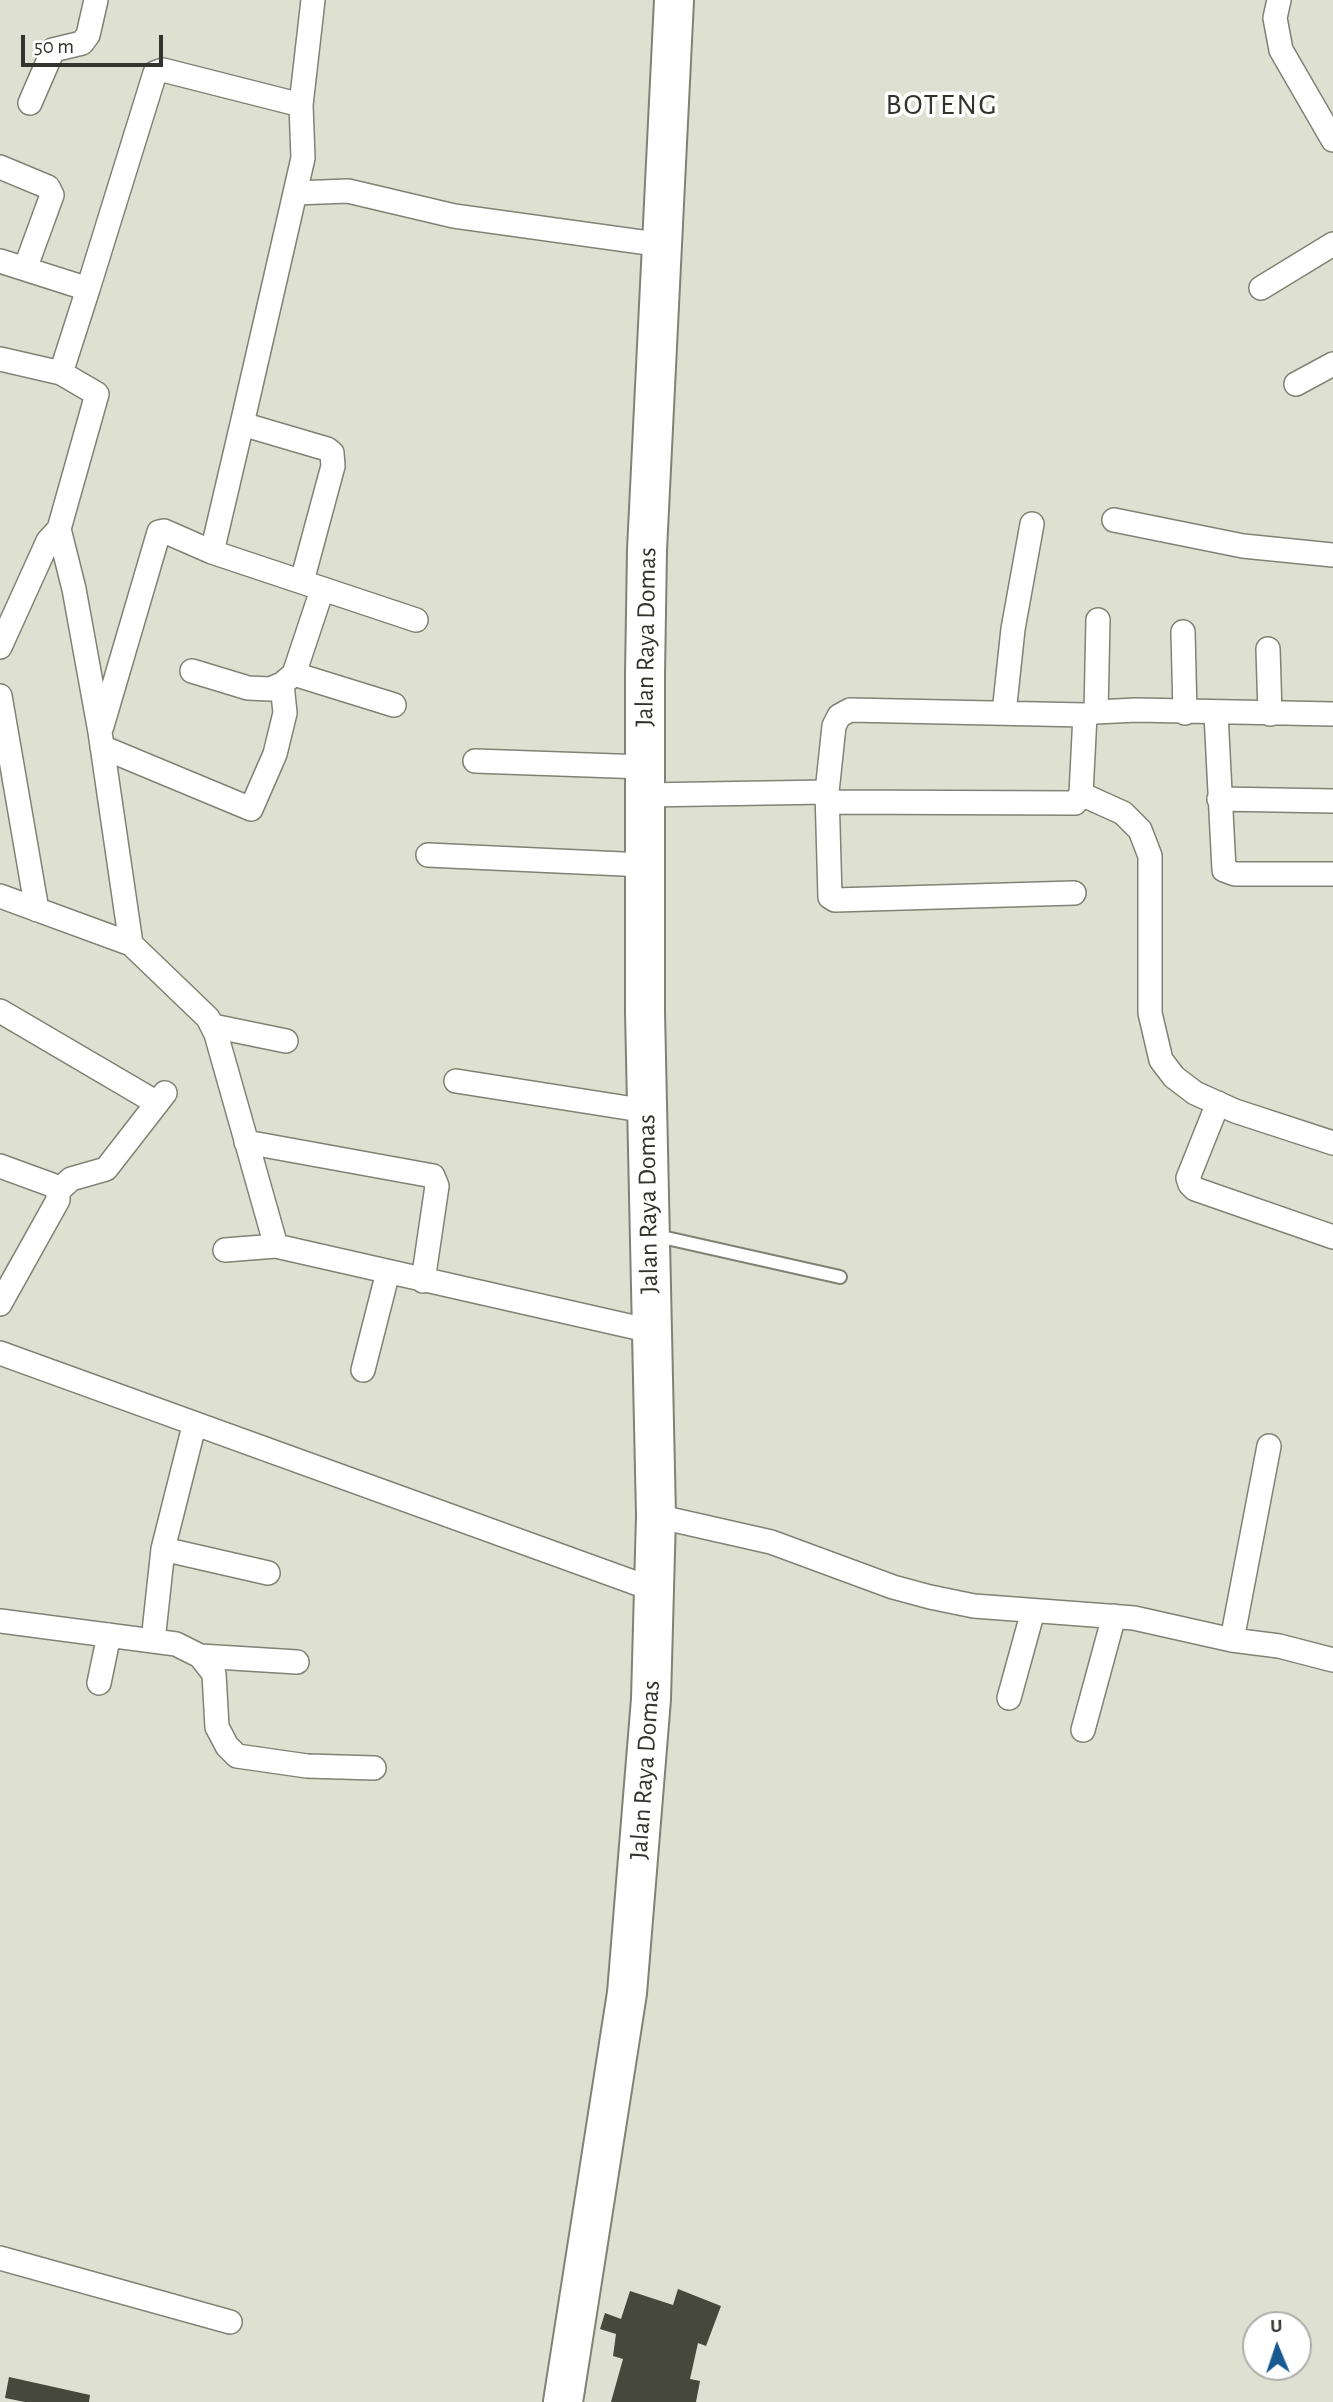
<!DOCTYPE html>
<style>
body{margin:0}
#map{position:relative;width:1333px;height:2402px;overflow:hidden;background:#dee1d1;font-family:"Alegreya Sans",sans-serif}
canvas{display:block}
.north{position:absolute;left:1242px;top:2311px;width:70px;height:70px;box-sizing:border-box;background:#fff;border:2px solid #adaeab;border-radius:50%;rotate:358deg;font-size:19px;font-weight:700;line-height:28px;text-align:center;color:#33342e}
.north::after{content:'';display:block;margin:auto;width:24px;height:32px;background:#175a8f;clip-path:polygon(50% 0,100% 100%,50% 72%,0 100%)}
.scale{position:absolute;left:21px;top:35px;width:142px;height:32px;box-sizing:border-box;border:4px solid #33342e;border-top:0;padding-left:9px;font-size:21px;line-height:24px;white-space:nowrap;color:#33342e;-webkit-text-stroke:5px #fff;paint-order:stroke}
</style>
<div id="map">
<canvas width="1333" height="2402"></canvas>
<div class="north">U</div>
<div class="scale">50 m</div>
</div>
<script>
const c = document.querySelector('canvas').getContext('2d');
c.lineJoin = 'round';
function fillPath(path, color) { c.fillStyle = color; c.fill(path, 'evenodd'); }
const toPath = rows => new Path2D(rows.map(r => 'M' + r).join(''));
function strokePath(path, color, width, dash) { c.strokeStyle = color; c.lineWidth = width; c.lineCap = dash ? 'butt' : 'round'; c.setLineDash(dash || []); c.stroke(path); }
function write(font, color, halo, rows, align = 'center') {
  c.font = font + ' "Alegreya Sans",sans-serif'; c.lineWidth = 7; c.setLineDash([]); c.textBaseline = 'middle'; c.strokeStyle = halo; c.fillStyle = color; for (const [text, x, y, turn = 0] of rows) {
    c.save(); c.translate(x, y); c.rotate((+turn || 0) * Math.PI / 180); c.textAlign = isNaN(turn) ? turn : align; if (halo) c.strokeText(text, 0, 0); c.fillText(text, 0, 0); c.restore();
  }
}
const building = toPath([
 [678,2289,721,2306,706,2346,698,2343,690,2379,700,2381,696,2402,611,2402,623,2359,613,2356,616,2334,600,2329,605,2313,621,2319,630,2291,673,2305],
 [9,2377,90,2395,89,2402,25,2402,5,2398]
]);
const lane = toPath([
 [653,1235,840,1277]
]);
const street = toPath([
 [1279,0,1275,18,1281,50,1333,140],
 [30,103,53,50,82,43,88,35,96,0],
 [0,167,48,187,52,195,25,269],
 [295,193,348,191,454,216,663,245],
 [0,261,88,289,61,373],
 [1261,288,1333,244],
 [88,289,155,73,163,70,301,105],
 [0,359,61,373,97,394,59,529,74,589,100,732,131,944],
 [1296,384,1333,364],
 [1114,520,1243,546,1333,555],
 [212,552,242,424],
 [302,581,333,466,332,453,327,449,242,424,303,158,301,105,313,0],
 [1183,632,1185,713],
 [0,647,48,541,59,529],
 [1268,649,1270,714],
 [192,671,248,688,270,689,282,684,294,674,322,590],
 [294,674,394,705],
 [0,696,37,910],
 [1096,712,1098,620],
 [1004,713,1013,629,1032,524],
 [1216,714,1224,870,1235,874,1333,874],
 [102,726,159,532,164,531,212,552,416,620],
 [102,747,251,809,275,754,285,713,282,684],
 [475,761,644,767],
 [1081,794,1123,813,1140,830,1150,856,1150,1013,1161,1060,1174,1077,1195,1093,1235,1111,1333,1143],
 [644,795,827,792],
 [1219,799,1333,801],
 [827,802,1075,803,1081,794,1085,715],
 [428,855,644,865],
 [1074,893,835,900,830,897,827,792,834,726,839,716,850,710,1085,715,1096,712,1136,710,1333,714],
 [0,896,131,944,208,1018,216,1034,276,1246,651,1331],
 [0,1011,157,1103],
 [213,1026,286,1041],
 [456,1081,647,1111],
 [1218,1103,1188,1178,1190,1184,1195,1189,1333,1237],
 [246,1142,433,1176,437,1186,423,1281],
 [0,1166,52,1185,58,1191,58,1200,0,1304],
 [58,1191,71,1179,106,1169,165,1093],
 [225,1250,276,1246],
 [0,1353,655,1590],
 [363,1370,388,1272],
 [194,1426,163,1549,153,1641,176,1644,200,1656,297,1662],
 [656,1516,771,1542,893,1587,930,1597,974,1606,1134,1618,1232,1640,1279,1646,1333,1660],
 [163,1549,268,1573],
 [0,1621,153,1641],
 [1232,1640,1269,1446],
 [200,1656,214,1674,217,1727,227,1746,237,1756,307,1766,374,1768],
 [99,1683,109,1635],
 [1009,1698,1033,1611],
 [1083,1730,1114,1616],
 [0,2258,230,2322]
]);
const highway = toPath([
 [563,2402,627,1993,651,1699,656,1516,645,1012,645,674,647,550,674,0]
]);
const streetNames = [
 ["Jalan Raya Domas",646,637,-89],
 ["Jalan Raya Domas",648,1204,-91],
 ["Jalan Raya Domas",645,1770,-86]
];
const quarterNames = [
 ["BOTENG",942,105]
];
fillPath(building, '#45483a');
strokePath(lane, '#808274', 16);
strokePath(street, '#808274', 26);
strokePath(highway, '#808274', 42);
strokePath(lane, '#fff', 12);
strokePath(street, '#fff', 23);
strokePath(highway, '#fff', 38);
write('26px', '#33342e', '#fff', streetNames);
c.letterSpacing = '2px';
write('30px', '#33342e', '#fff', quarterNames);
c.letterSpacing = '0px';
</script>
